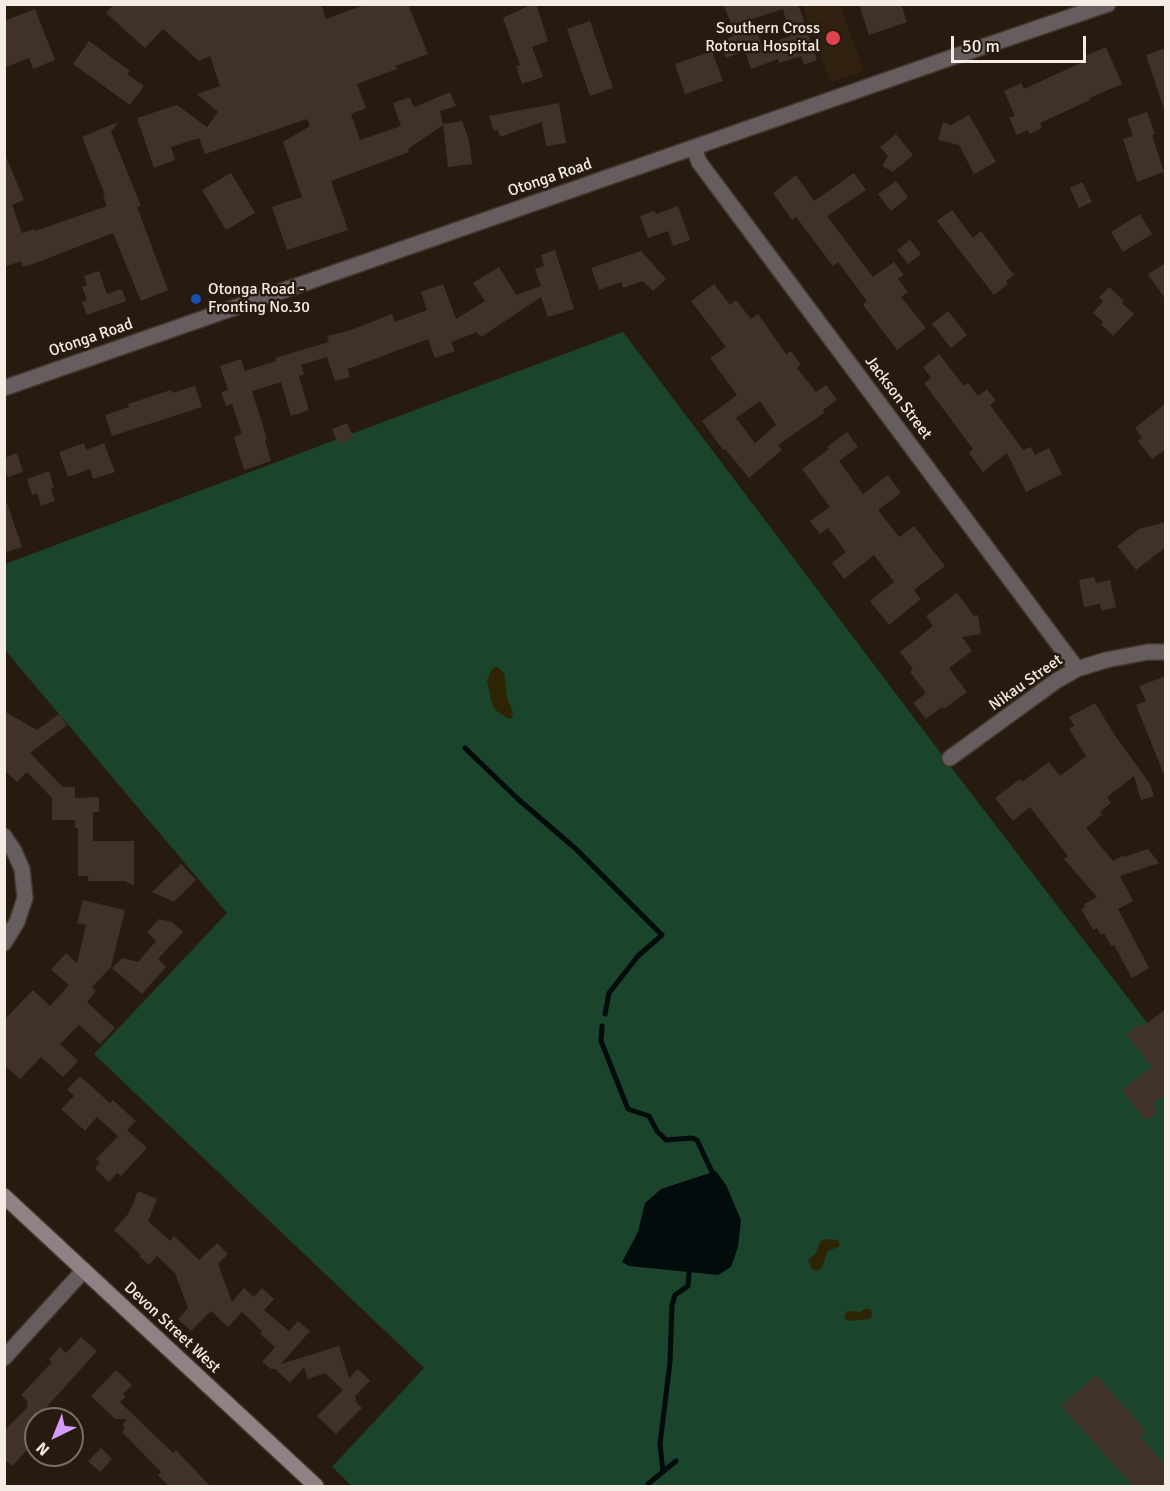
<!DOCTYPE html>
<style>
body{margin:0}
#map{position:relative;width:1170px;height:1491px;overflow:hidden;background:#271b10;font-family:Signika,sans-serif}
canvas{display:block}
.frame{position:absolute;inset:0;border:6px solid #f5ede5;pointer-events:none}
.north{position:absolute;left:24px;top:1407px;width:60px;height:60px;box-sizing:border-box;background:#271b10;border:2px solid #796f65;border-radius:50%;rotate:223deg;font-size:16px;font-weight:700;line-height:24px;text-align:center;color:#f5ede5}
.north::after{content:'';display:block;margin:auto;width:21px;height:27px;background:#d59bfa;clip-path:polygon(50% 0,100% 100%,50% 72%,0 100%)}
.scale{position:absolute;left:951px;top:36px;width:135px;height:27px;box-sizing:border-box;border:3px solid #f5ede5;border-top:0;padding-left:8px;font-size:18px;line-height:21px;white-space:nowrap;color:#f5ede5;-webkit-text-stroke:4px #271b10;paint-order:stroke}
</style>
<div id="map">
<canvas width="1170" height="1491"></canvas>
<div class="frame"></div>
<div class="north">N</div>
<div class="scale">50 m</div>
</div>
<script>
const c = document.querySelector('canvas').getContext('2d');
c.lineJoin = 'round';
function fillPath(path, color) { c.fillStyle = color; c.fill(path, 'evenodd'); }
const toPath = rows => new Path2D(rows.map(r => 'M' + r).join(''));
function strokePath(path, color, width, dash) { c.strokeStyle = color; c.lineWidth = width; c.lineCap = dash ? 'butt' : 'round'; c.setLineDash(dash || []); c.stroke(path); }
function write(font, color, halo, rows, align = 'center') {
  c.font = font + ' Signika,sans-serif'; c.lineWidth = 5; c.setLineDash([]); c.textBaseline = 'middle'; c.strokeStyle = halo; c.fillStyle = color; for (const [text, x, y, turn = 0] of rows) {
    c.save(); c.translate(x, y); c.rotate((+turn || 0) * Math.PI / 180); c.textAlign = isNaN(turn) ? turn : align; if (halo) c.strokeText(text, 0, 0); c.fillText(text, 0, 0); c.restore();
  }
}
const built = toPath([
 [803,5,840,5,864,71,830,82]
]);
const green = toPath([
 [623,332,964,784,1165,1046,1165,1486,352,1486,332,1467,424,1368,94,1054,227,913,5,650,5,564]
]);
const sand = toPath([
 [497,667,504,673,507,698,513,712,512,718,509,719,498,712,494,708,491,700,487,680,492,669],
 [826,1239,838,1240,840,1246,828,1251,821,1269,815,1271,811,1268,808,1260,816,1253,821,1241],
 [865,1309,870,1309,872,1312,872,1316,869,1319,848,1321,844,1318,847,1311,860,1312]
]);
const water = toPath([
 [716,1171,726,1185,741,1220,738,1247,731,1267,718,1275,629,1266,622,1262,638,1232,645,1203,661,1189]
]);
const stream = toPath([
 [465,748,519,800,576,849,662,935,638,956,609,993,605,1014],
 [602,1026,601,1041,628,1109,649,1116,657,1131,666,1140,692,1138,697,1140,712,1172],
 [663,1472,660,1444,670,1362,672,1305,675,1295,688,1286,689,1273],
 [648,1484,676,1461]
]);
const building = toPath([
 [114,4,321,4,326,19,367,4,408,4,428,54,395,66,397,69,357,84,366,108,351,114,360,140,401,126,393,103,410,97,413,106,415,107,450,92,456,106,440,111,443,124,462,121,469,140,472,164,448,167,443,125,408,149,409,152,331,181,348,230,287,250,272,207,302,197,283,142,310,126,307,119,205,154,199,138,171,147,175,160,154,168,137,118,177,105,207,127,218,112,197,94,220,86,210,56,199,61,163,29,145,48,106,13],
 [532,4,536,4,548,41,532,47,543,77,522,84,516,66,520,65,503,18],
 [723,4,798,4,817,60,804,65,801,56,779,63,778,59,751,69,745,51,726,58,719,41,733,36,733,34,735,33],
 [783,9,790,36,762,46,752,19],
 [859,4,901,4,907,22,869,35],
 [35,9,55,60,33,69,29,58,4,68,4,21],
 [590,21,613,88,590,96,567,29],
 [89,41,130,71,127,74,144,86,130,105,73,64],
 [1106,47,1122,84,1089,98,1090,100,1040,123,1042,128,1030,134,1027,130,1017,135,1009,118,1015,116,1004,91,1021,83,1024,89,1087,60,1085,56],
 [1166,48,1166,106,1163,106,1146,55],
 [712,51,723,81,685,94,675,64],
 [559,103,566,143,546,146,542,122,500,137,498,130,494,131,489,116],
 [1147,112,1155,134,1152,135,1164,172,1137,182,1123,139,1133,136,1127,119],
 [969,115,996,162,974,174,959,145,938,140,943,122,951,125],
 [118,122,111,132,141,206,137,207,168,290,141,301,113,233,33,264,23,267,21,261,4,267,4,152,24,200,12,205,22,233,34,229,35,231,107,206,103,196,105,195,82,137],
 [896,134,913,155,893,172,882,166,888,156,880,147],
 [231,173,255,213,226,230,202,190],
 [854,173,866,190,827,216,873,277,894,262,904,275,898,279,908,292,901,297,926,328,897,350,863,305,867,301,838,262,833,266,796,217,792,220,773,193,796,175,814,201],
 [896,181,908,197,891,211,878,194],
 [1082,182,1092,202,1079,208,1070,188],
 [678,206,690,240,673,246,668,231,648,238,640,216,654,211,656,214],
 [952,210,973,238,981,231,1014,275,1006,281,1008,284,994,295,937,221],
 [1140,214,1152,234,1123,252,1111,232],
 [910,240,921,254,908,264,897,250],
 [555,250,574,309,548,317,541,297,481,337,477,332,451,342,455,351,435,358,428,339,348,369,350,377,335,381,327,357,301,365,304,374,299,376,309,410,291,416,281,382,252,391,267,439,265,440,271,461,244,470,234,437,242,434,232,404,226,406,221,392,228,390,220,366,241,359,245,371,276,361,275,358,329,342,327,336,348,331,392,314,395,322,427,310,421,292,443,284,456,319,485,301,473,283,499,267,516,295,541,286,535,269,544,266,541,255],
 [641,251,666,279,653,291,643,281,623,288,621,282,599,290,591,268],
 [1166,263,1166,300,1148,274],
 [99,271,107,294,122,289,126,301,87,315,82,302,87,300,82,287,87,285,84,276],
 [714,284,730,305,736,300,751,319,758,314,786,354,791,351,801,365,797,368,816,392,826,385,837,400,823,410,824,413,778,445,782,450,749,478,725,449,723,450,702,421,737,395,710,358,726,347,691,301],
 [760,401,776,425,755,443,736,418],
 [1109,287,1124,301,1122,303,1134,314,1113,336,1101,324,1103,322,1093,313,1103,301,1099,297],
 [948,311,967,335,951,348,932,324],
 [939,354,964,386,968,383,978,396,987,389,996,401,990,405,1023,450,1031,447,1035,455,1049,448,1062,474,1026,492,1007,453,983,472,969,453,973,449,924,383,931,378,923,367],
 [195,386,202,407,112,436,105,415,129,407,128,404,171,390,172,393],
 [1166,403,1166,449,1152,459,1138,441,1142,438,1135,428],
 [347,423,354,438,338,444,332,429],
 [847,432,858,447,839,461,863,494,888,475,901,493,878,510,899,537,914,526,945,566,914,590,921,599,889,625,870,601,894,582,874,555,844,579,832,563,846,552,828,528,820,534,810,521,830,507,802,469,829,449,827,447],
 [84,443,86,450,104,443,115,472,93,479,90,469,68,477,59,452],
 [17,453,23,472,8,477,4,468,4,458],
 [49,471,54,488,51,489,55,501,41,506,37,493,32,495,27,479],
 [7,503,22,547,7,552,4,544,4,504],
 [1166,522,1166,547,1136,570,1117,546,1139,529],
 [1094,577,1096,583,1110,580,1116,607,1101,611,1100,604,1084,607,1079,580],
 [957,593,974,616,978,615,981,634,962,637,972,651,949,668,967,692,944,709,942,707,926,719,913,703,926,693,910,672,913,669,900,652,933,626,926,616],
 [1166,676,1166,777,1165,777,1136,705,1146,701,1139,686],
 [1095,703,1114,734,1150,784,1154,796,1141,800,1134,776,1107,797,1111,803,1100,812,1102,815,1086,828,1113,861,1123,855,1124,857,1148,849,1159,863,1120,876,1133,901,1118,909,1149,968,1132,978,1114,945,1111,946,1104,933,1101,935,1097,928,1093,930,1081,909,1085,907,1084,904,1097,897,1064,859,1068,856,1030,807,1013,821,995,798,1020,779,1022,782,1049,762,1060,776,1086,756,1069,729,1074,726,1069,717],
 [4,711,37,730,59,714,67,725,30,753,63,787,75,787,75,798,99,797,99,812,93,812,93,841,134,841,134,885,124,881,87,881,89,876,78,876,78,828,75,828,75,820,52,820,52,798,27,772,17,782,4,770],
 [181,864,196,880,174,902,152,892],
 [83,900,125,910,111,967,92,987,96,991,87,1002,115,1028,100,1044,79,1025,60,1044,78,1061,63,1077,41,1057,20,1079,4,1065,4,1020,33,990,50,1006,69,985,51,970,66,953,77,963,86,925,77,923],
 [159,919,172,922,183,932,158,959,166,967,142,994,112,968,122,958,138,962,156,941,147,932],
 [1166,1009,1166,1094,1153,1104,1158,1111,1146,1121,1122,1090,1152,1067,1126,1034,1140,1024,1142,1027],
 [80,1076,110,1103,113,1100,136,1121,127,1130,147,1148,121,1176,117,1173,109,1182,95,1168,100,1163,96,1159,118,1136,97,1117,85,1131,61,1109,74,1096,67,1090],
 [138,1191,157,1199,148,1221,170,1241,174,1236,199,1260,217,1243,228,1254,218,1264,232,1302,244,1288,254,1297,262,1288,274,1299,264,1310,289,1331,298,1321,310,1331,281,1364,339,1346,349,1378,358,1369,370,1381,355,1396,357,1403,352,1399,362,1408,336,1434,317,1416,343,1390,325,1373,308,1379,304,1367,290,1383,275,1369,271,1369,262,1362,275,1347,260,1334,262,1331,242,1312,228,1327,211,1311,191,1331,178,1319,188,1308,175,1273,157,1256,149,1265,139,1256,140,1254,114,1230,129,1213],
 [81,1337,97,1351,36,1419,36,1441,12,1466,4,1459,4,1431,28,1407,26,1404,28,1402,21,1395,52,1362,49,1359,60,1347,66,1353],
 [116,1370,132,1385,123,1394,126,1396,120,1402,173,1453,176,1450,210,1486,169,1486,158,1475,161,1472,122,1432,125,1428,122,1425,127,1419,115,1419,91,1396],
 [1096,1375,1146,1431,1140,1437,1166,1466,1166,1486,1133,1486,1061,1406],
 [101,1448,112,1459,100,1472,88,1461]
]);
const minor = toPath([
 [694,148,699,162,1077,669],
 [950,758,1056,681,1077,669,1106,660,1148,652,1166,652],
 [4,836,14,851,22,869,25,898,17,922,4,943],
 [4,1358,84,1270]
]);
const tertiary = toPath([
 [4,388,950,58,1108,4]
]);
const secondary = toPath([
 [4,1196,316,1486]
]);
const markers = [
 [833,38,8,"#e0444e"],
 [196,299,6,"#1a4fb4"]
];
const poiNames = [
 ["Southern Cross",820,29],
 ["Rotorua Hospital",820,47],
 ["Otonga Road -",208,290,"left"],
 ["Fronting No.30",208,308,"left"]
];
const streetNames = [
 ["Otonga Road",550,178,-19],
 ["Otonga Road",91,338,-19],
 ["Jackson Street",898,398,53],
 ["Nikau Street",1026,683,-35],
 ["Devon Street West",172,1328,43]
];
fillPath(built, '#312111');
fillPath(green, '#1a442b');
fillPath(sand, '#2d2403');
fillPath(water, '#020c0c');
strokePath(stream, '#020c0c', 5);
fillPath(building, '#413229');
strokePath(minor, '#44382e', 18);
strokePath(tertiary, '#44382e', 18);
strokePath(secondary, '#44382e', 18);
strokePath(minor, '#665d5f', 15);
strokePath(tertiary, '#665d5f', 15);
strokePath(secondary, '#8f8184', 15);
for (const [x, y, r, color] of markers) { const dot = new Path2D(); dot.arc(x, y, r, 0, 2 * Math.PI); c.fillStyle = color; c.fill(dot); strokePath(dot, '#271b10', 2); }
write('16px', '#f5ede5', '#271b10', poiNames, 'right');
write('16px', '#f5ede5', '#271b10', streetNames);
</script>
